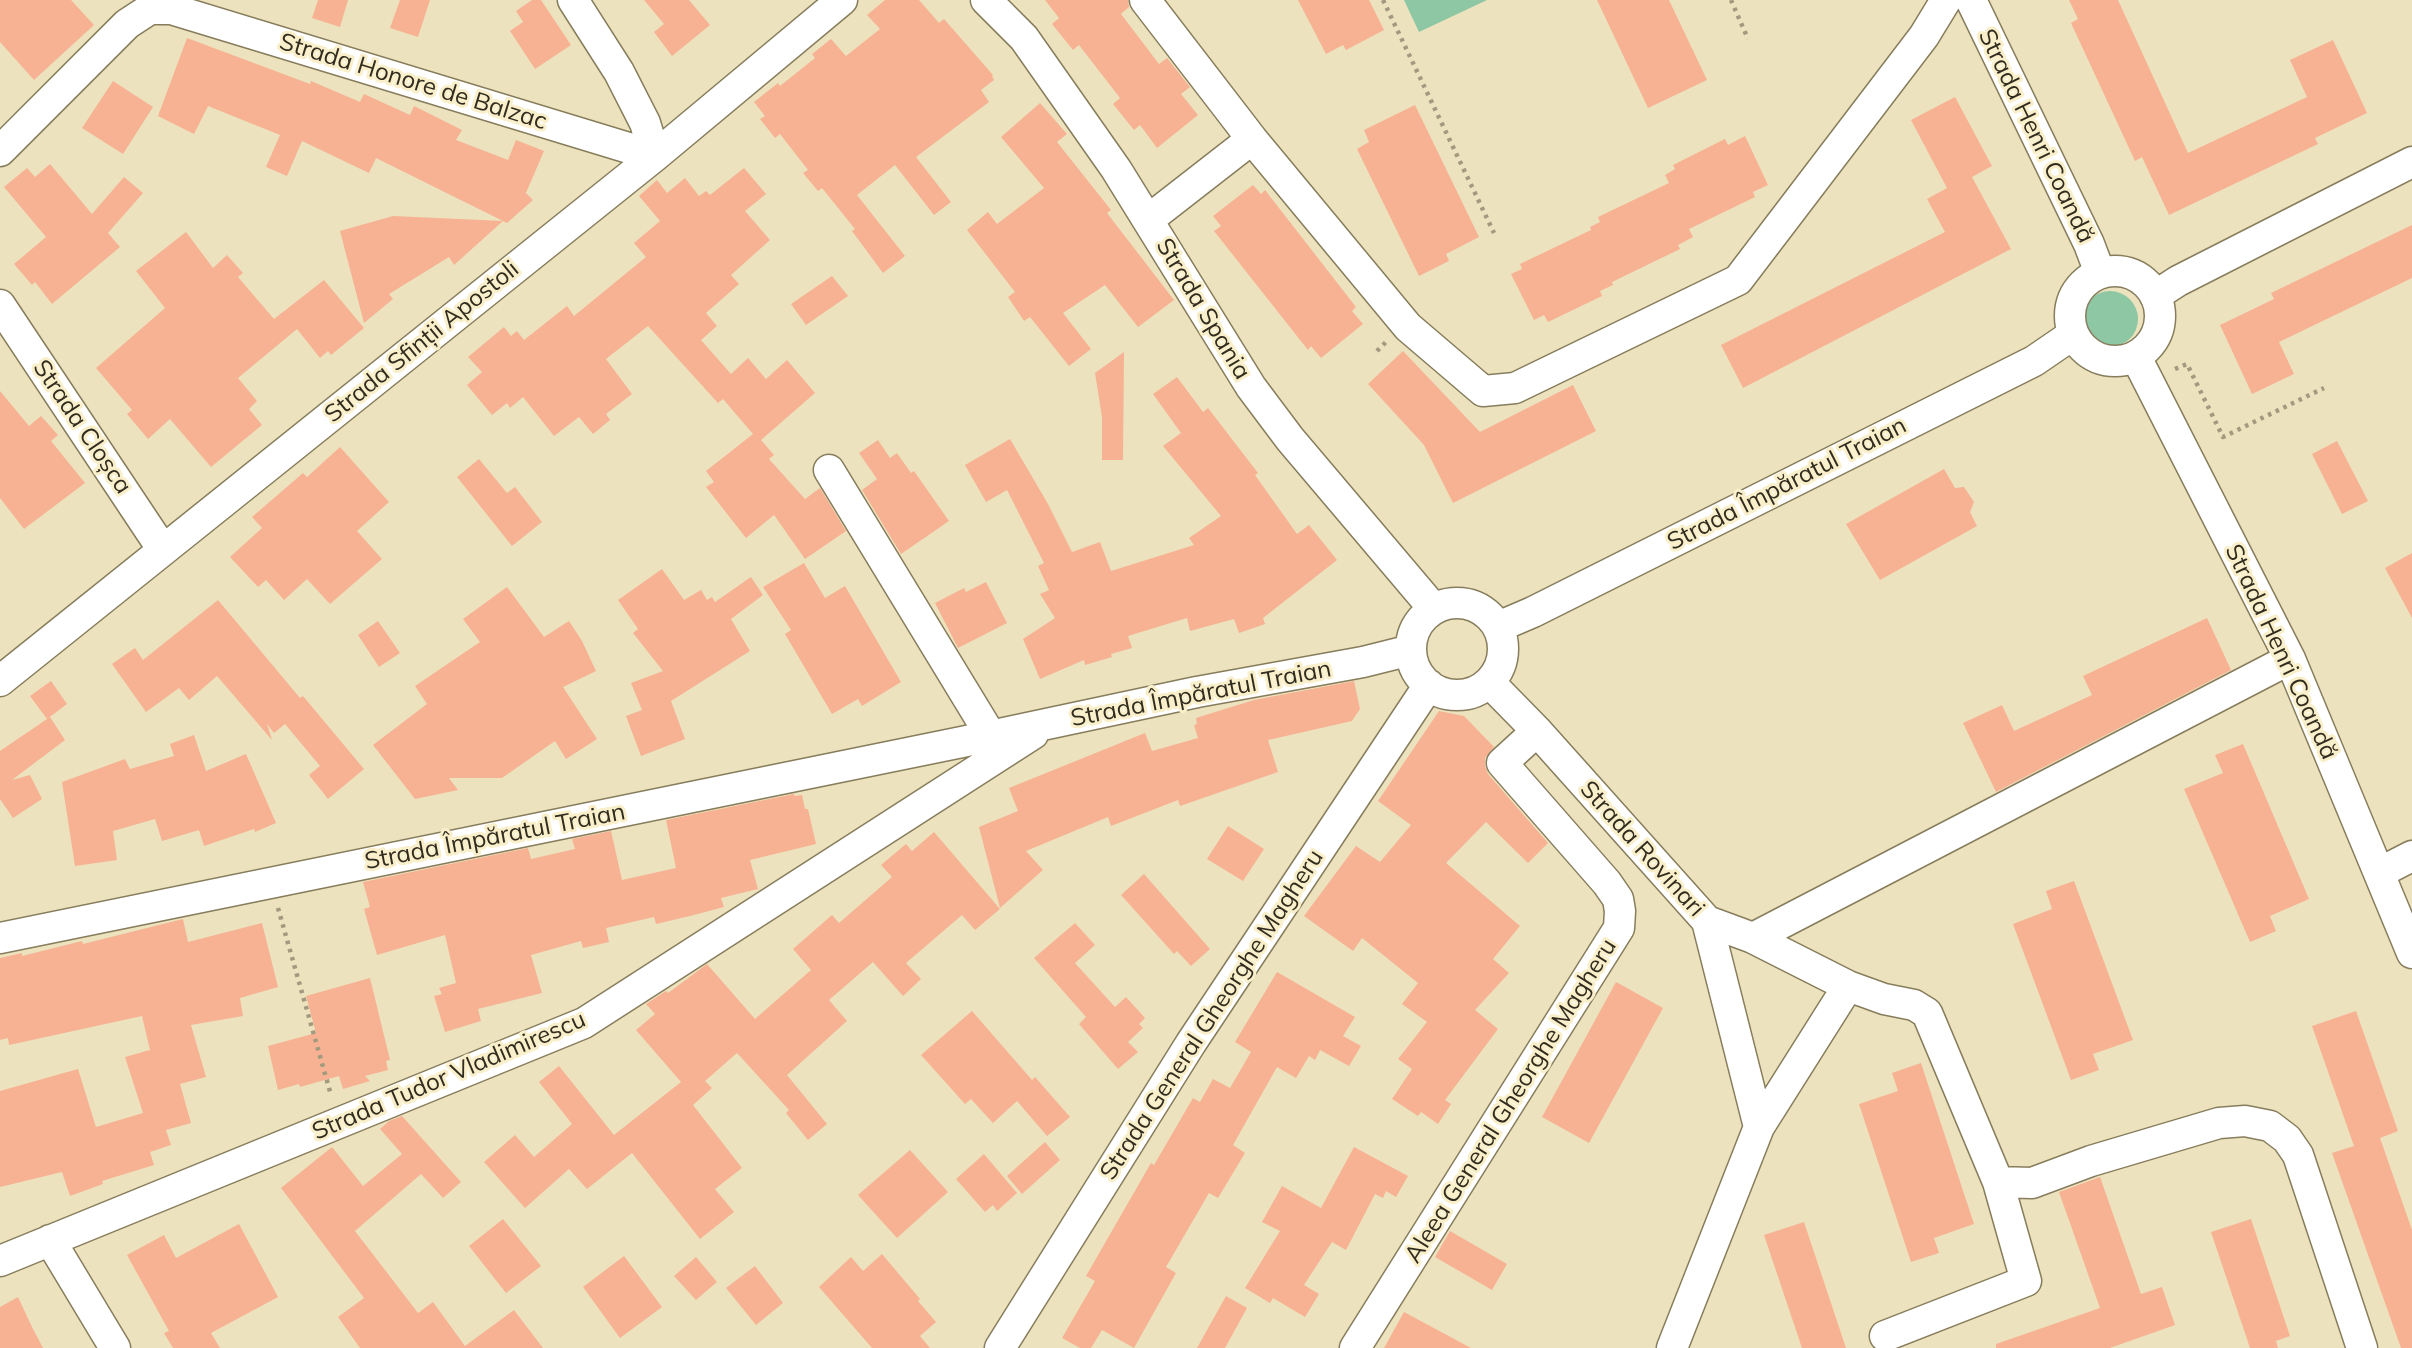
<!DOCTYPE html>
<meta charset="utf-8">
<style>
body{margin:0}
canvas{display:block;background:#ece2be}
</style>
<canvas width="2412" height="1348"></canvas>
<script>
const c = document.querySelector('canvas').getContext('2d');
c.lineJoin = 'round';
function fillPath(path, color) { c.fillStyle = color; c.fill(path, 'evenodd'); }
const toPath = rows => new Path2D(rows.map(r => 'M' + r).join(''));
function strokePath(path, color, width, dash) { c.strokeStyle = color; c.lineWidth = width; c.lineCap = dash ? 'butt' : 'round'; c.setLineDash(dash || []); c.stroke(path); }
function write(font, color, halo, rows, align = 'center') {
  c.font = font + ' Mulish,sans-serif'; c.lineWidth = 6; c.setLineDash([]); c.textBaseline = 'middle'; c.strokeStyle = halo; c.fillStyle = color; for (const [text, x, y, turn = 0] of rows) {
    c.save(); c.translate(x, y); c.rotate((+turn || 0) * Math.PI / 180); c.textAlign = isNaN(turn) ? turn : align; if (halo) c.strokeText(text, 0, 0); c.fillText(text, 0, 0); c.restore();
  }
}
const green = toPath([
 [1404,0,1487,0,1419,32],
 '2082 319a28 28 0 1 1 56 0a28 28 0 1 1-56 0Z'
]);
const building = toPath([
 [0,0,71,0,94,25,34,80,0,42],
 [318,0,348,0,340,27,312,18],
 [400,0,430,0,418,37,390,28],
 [532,0,541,0,571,45,535,69,510,31,523,22,516,11],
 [644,0,689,0,710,25,672,56,654,32,664,24],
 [885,0,919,0,939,23,944,19,993,75,992,76,994,80,981,90,989,102,916,157,951,202,934,215,895,165,857,195,905,256,883,273,852,231,855,229,822,188,818,191,803,173,808,170,780,134,775,138,760,119,765,116,754,102,778,83,780,86,815,58,812,54,831,39,846,56,880,29,867,15],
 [1045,0,1128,0,1129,7,1121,14,1159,64,1167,58,1190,87,1181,94,1198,115,1157,148,1140,125,1134,130,1113,104,1120,98,1079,45,1073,50,1052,24,1059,18],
 [1298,0,1369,0,1384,30,1346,50,1343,45,1326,54],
 [1597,0,1669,0,1707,80,1648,108],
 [2069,0,2118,0,2188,153,2307,97,2290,60,2333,40,2367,113,2315,138,2318,144,2169,215,2142,157,2135,161,2071,23,2078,19],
 [187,38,310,84,311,81,360,102,364,94,410,115,414,106,462,130,456,140,508,160,516,140,544,151,526,193,533,200,507,223,503,221,454,265,449,257,389,294,393,299,364,323,340,231,393,216,503,221,376,158,369,173,302,141,287,176,266,167,280,135,208,106,194,134,158,116],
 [113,81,153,107,123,154,82,128],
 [1955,97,1992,166,1972,177,2011,249,1743,388,1721,345,1945,232,1927,199,1947,188,1911,120],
 [1040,103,1067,134,1057,142,1111,210,1107,213,1174,300,1138,327,1105,285,1063,313,1091,349,1069,366,1030,317,1024,321,1008,297,1015,292,967,230,988,212,997,224,1044,188,1001,137],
 [1415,105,1479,237,1446,254,1449,261,1419,276,1357,149,1369,142,1364,130],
 [1745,136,1768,185,1753,192,1755,197,1689,229,1693,237,1678,245,1680,249,1612,282,1613,285,1600,291,1602,296,1548,322,1544,315,1534,320,1511,274,1522,269,1520,264,1591,230,1590,227,1600,222,1598,217,1669,183,1665,175,1675,169,1673,165,1725,139,1728,145],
 [50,164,92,214,124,177,143,193,108,233,120,247,52,304,35,282,32,285,14,264,46,237,4,187,27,168,35,177],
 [744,168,766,194,745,211,770,240,731,275,739,284,706,313,717,326,701,340,731,374,748,358,766,379,787,360,815,393,761,440,774,455,769,459,805,499,820,488,846,531,805,559,774,515,746,538,706,487,714,482,706,471,753,434,723,399,718,403,648,326,606,359,632,394,606,414,610,420,593,434,579,417,554,436,523,397,510,408,507,403,492,415,467,385,482,372,468,357,504,327,511,336,517,331,524,340,567,306,574,316,646,257,634,243,660,221,639,196,657,180,667,193,685,178,699,196,706,191,710,195],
 [1253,185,1261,194,1265,190,1356,307,1352,311,1363,324,1321,358,1311,346,1308,350,1214,231,1221,226,1213,216],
 [2412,225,2412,278,2279,342,2294,374,2252,394,2220,325,2274,299,2271,293],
 [186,232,213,268,227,255,243,273,238,277,274,319,324,280,364,328,331,355,328,351,320,358,297,329,238,378,257,401,249,409,262,425,211,467,170,419,148,439,127,414,132,410,96,368,165,308,136,271],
 [832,276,848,296,806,325,791,304],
 [1403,351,1480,432,1573,385,1596,431,1453,503,1424,445,1368,384],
 [1124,352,1123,460,1102,460,1102,417,1095,373],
 [1177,377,1203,412,1208,408,1258,473,1255,475,1297,534,1309,525,1337,560,1263,618,1265,624,1239,633,1234,619,1190,631,1187,618,1128,636,1132,648,1111,654,1112,657,1085,665,1084,660,1040,679,1023,639,1055,618,1040,594,1049,590,1038,566,1044,563,1007,490,986,502,965,465,1010,439,1048,504,1072,552,1100,542,1111,571,1194,545,1189,538,1221,516,1163,446,1181,433,1153,394],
 [0,391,29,426,41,416,58,435,51,441,85,483,24,529,0,498],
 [878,440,890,458,897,453,911,473,914,471,949,521,901,554,862,490,877,479,859,453],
 [2337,441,2368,501,2342,514,2312,454],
 [340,447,389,502,357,531,382,559,330,604,307,579,284,600,266,580,258,587,230,557,262,528,252,517,303,473,307,477],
 [479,459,507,493,515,487,542,522,512,546,457,477],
 [1944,469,1955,488,1964,487,1974,502,1970,512,1977,526,1880,580,1846,524],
 [2412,553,2412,618,2385,568],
 [804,563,825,598,845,586,901,682,862,706,858,699,832,714,785,634,791,630,763,587],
 [662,569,684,600,701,590,707,600,712,597,715,602,751,577,763,595,731,619,750,651,671,701,685,739,641,756,626,716,642,710,631,683,663,671,633,633,638,629,618,600],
 [986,582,1007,623,958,648,935,603,964,588,966,592],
 [507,587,544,637,569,621,582,641,596,671,563,687,597,739,566,759,555,741,502,778,449,778,458,790,415,799,373,745,427,704,415,686,480,642,463,619],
 [218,600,300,698,303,696,364,769,328,799,309,775,320,766,285,724,274,733,267,724,272,740,217,676,189,700,179,688,146,712,112,664,135,648,143,660],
 [2207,618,2231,670,1996,792,1963,723,2002,705,2014,731,2092,695,2083,676],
 [378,621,400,653,379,667,358,635],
 [51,681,67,704,47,719,30,696],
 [1354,681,1360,709,1352,721,1268,740,1278,772,1180,806,1178,800,1111,826,1108,817,1026,851,1043,870,1000,908,979,827,1018,811,1009,788,1145,733,1152,751,1198,738,1194,725,1197,724,1196,718,1254,700],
 [1439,711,1464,716,1494,747,1485,758,1485,766,1488,774,1548,843,1528,863,1486,822,1446,863,1520,926,1493,959,1509,973,1475,1010,1498,1029,1445,1100,1451,1104,1438,1124,1421,1112,1418,1116,1392,1099,1412,1069,1398,1059,1427,1022,1402,1004,1418,983,1362,938,1353,951,1304,916,1356,846,1380,862,1411,825,1378,801],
 [50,717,65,740,12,780,30,775,42,799,13,818,0,799,0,751],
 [194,735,206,771,246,754,276,823,255,832,254,829,204,846,199,830,162,841,155,819,113,831,117,860,75,866,62,782,125,759,130,769,174,756,170,744],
 [2243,744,2309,899,2270,916,2276,931,2250,942,2184,789,2223,773,2215,755],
 [794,794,795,796,802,795,805,809,808,809,816,844,750,860,758,889,721,898,724,907,690,916,656,924,654,917,606,928,609,942,583,948,581,941,531,955,542,993,478,1009,481,1021,445,1032,434,996,442,994,439,988,456,983,445,935,377,955,364,909,370,907,363,882,528,848,531,859,575,849,572,839,611,831,622,880,676,868,666,820],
 [1228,826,1264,849,1243,881,1207,859],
 [934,832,1000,909,975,930,962,915,906,963,921,979,903,996,873,962,829,1000,847,1021,787,1075,827,1124,808,1140,786,1113,789,1110,737,1053,705,1081,712,1088,693,1105,742,1168,715,1189,734,1212,700,1239,632,1153,587,1189,569,1169,525,1208,484,1162,515,1135,534,1157,572,1124,539,1082,559,1066,614,1135,681,1082,636,1030,655,1014,646,1004,666,991,668,993,707,964,755,1019,811,970,793,949,832,915,839,923,892,877,881,865,906,844,912,851],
 [1144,874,1210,949,1191,966,1177,951,1174,954,1121,895],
 [2074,881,2133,1040,2093,1054,2099,1070,2071,1080,2013,924,2052,909,2046,891],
 [183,919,188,942,262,923,278,987,240,998,243,1016,191,1025,206,1077,180,1084,191,1123,166,1130,171,1145,150,1152,154,1165,102,1181,103,1184,70,1196,62,1172,0,1187,0,1091,78,1069,96,1127,143,1113,125,1057,150,1050,142,1016,9,1045,8,1038,0,1040,0,958,22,953,22,956,82,941,83,944],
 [1075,923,1095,945,1075,963,1115,1007,1126,997,1145,1018,1139,1024,1143,1028,1128,1042,1138,1052,1118,1069,1079,1024,1086,1017,1034,958],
 [1277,972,1355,1017,1343,1036,1361,1046,1349,1066,1320,1050,1315,1060,1309,1056,1296,1078,1277,1067,1233,1145,1245,1153,1218,1198,1209,1193,1166,1267,1176,1273,1134,1348,1102,1330,1091,1348,1080,1348,1062,1338,1095,1281,1086,1276,1151,1163,1154,1165,1193,1098,1200,1102,1213,1079,1230,1088,1251,1052,1235,1042],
 [370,978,390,1060,386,1061,388,1070,365,1076,370,1081,343,1089,339,1076,300,1087,299,1084,278,1090,268,1046,316,1033,306,996],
 [1616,982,1663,1008,1589,1143,1542,1117],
 [972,1011,1032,1080,1035,1077,1070,1117,1047,1136,1017,1101,993,1123,971,1099,965,1104,921,1055],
 [2356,1011,2398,1131,2380,1138,2412,1230,2412,1348,2401,1348,2332,1153,2354,1146,2312,1026],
 [1921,1063,1974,1224,1934,1238,1939,1253,1911,1262,1859,1104,1898,1091,1892,1073],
 [402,1116,461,1182,443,1198,421,1174,355,1231,418,1313,433,1302,465,1346,514,1310,543,1348,360,1348,338,1317,364,1298,281,1188,332,1147,363,1186,402,1154,380,1129,389,1121],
 [1045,1142,1060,1160,1022,1194,1007,1176],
 [1354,1147,1408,1176,1396,1197,1386,1191,1383,1198,1375,1194,1346,1250,1332,1242,1304,1285,1319,1294,1305,1317,1273,1298,1270,1303,1245,1288,1280,1231,1262,1222,1282,1186,1321,1208],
 [910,1150,948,1192,897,1238,858,1195],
 [984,1154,1017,1193,997,1211,993,1205,985,1212,956,1179],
 [2100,1177,2141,1294,2162,1287,2175,1325,2110,1348,1996,1348,1996,1344,2100,1308,2059,1192],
 [503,1219,541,1266,506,1293,469,1246],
 [2251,1219,2290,1336,2276,1341,2278,1348,2250,1348,2211,1232],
 [1804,1222,1846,1348,1802,1348,1764,1235],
 [239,1224,278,1297,211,1333,220,1348,173,1348,164,1333,169,1331,127,1255,164,1235,176,1258],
 [1450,1231,1507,1264,1492,1290,1435,1257],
 [882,1254,920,1299,918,1301,936,1322,920,1336,930,1348,872,1348,819,1287,851,1257,863,1271],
 [624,1256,662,1307,620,1338,583,1287],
 [696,1257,717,1282,696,1300,674,1276],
 [755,1266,783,1303,756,1325,726,1288],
 [1226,1296,1247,1308,1225,1348,1197,1348],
 [18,1297,32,1327,43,1348,0,1348,0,1307],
 [1404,1312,1471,1348,1384,1348]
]);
const path = toPath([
 [1383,0,1494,233],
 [1731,0,1748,39],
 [1377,351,1386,342],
 [2175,369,2187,364,2223,437,2324,388],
 [278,908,331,1095]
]);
const minor = toPath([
 [573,0,619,72,645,123,655,156],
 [986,0,1024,38,1116,169,1251,387,1290,439,1434,609],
 [1145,0,1252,139,1408,327,1483,391,1515,388,1738,280,1924,36,1946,0],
 [1971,0,2089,244,2100,273],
 [0,151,127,24,150,9,171,9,655,156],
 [1148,220,1252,139],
 '2070 316a45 45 0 1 1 90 0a45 45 0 1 1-90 0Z',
 [2155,296,2178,281,2412,162],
 [0,305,163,550],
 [2136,357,2290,659,2412,953],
 [829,470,991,736],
 '1411 649a46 46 0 1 1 92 0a46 46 0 1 1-92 0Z',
 [1498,627,1533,612,2034,361,2072,335],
 [0,681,655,156,842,0],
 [1489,682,1537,731,1707,921,1759,1127],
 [2379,873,2412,856],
 [1707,921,1753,938,1848,986,1884,999,1914,1005,1927,1013,1998,1182,2032,1183,2091,1161,2219,1123,2245,1121,2270,1126,2287,1139,2298,1155,2362,1348],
 [0,938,962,742,1197,692,1363,662,1411,650],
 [1753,938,2290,659],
 [50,1240,115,1348],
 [0,1261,584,1023,1033,734],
 [1885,1336,2026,1281,1998,1182],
 [1000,1348,1191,1043,1429,685],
 [1355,1348,1619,928,1620,911,1618,899,1607,883,1502,763,1537,731],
 [1672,1348,1759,1127,1848,986]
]);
const streetNames = [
 ["Strada Honore de Balzac",413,82,17],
 ["Strada Henri Coandă",2036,136,64],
 ["Strada Spania",1203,309,59],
 ["Strada Sfinții Apostoli",422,342,-39],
 ["Strada Cloșca",82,427,56],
 ["Strada Împăratul Traian",1787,484,-27],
 ["Strada Henri Coandă",2281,652,65],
 ["Strada Împăratul Traian",1201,694,-11],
 ["Strada Împăratul Traian",495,837,-11],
 ["Strada Rovinari",1642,849,48],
 ["Strada General Gheorghe Magheru",1212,1015,-57],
 ["Strada Tudor Vladimirescu",449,1076,-23],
 ["Aleea General Gheorghe Magheru",1511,1101,-58]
];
fillPath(green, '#8dc7a3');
fillPath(building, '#f7b293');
strokePath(minor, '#877d5c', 33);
strokePath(path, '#a29a7f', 4.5, [3.5, 5]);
strokePath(minor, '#fff', 30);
write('24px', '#312c1f', '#f9efca', streetNames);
</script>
